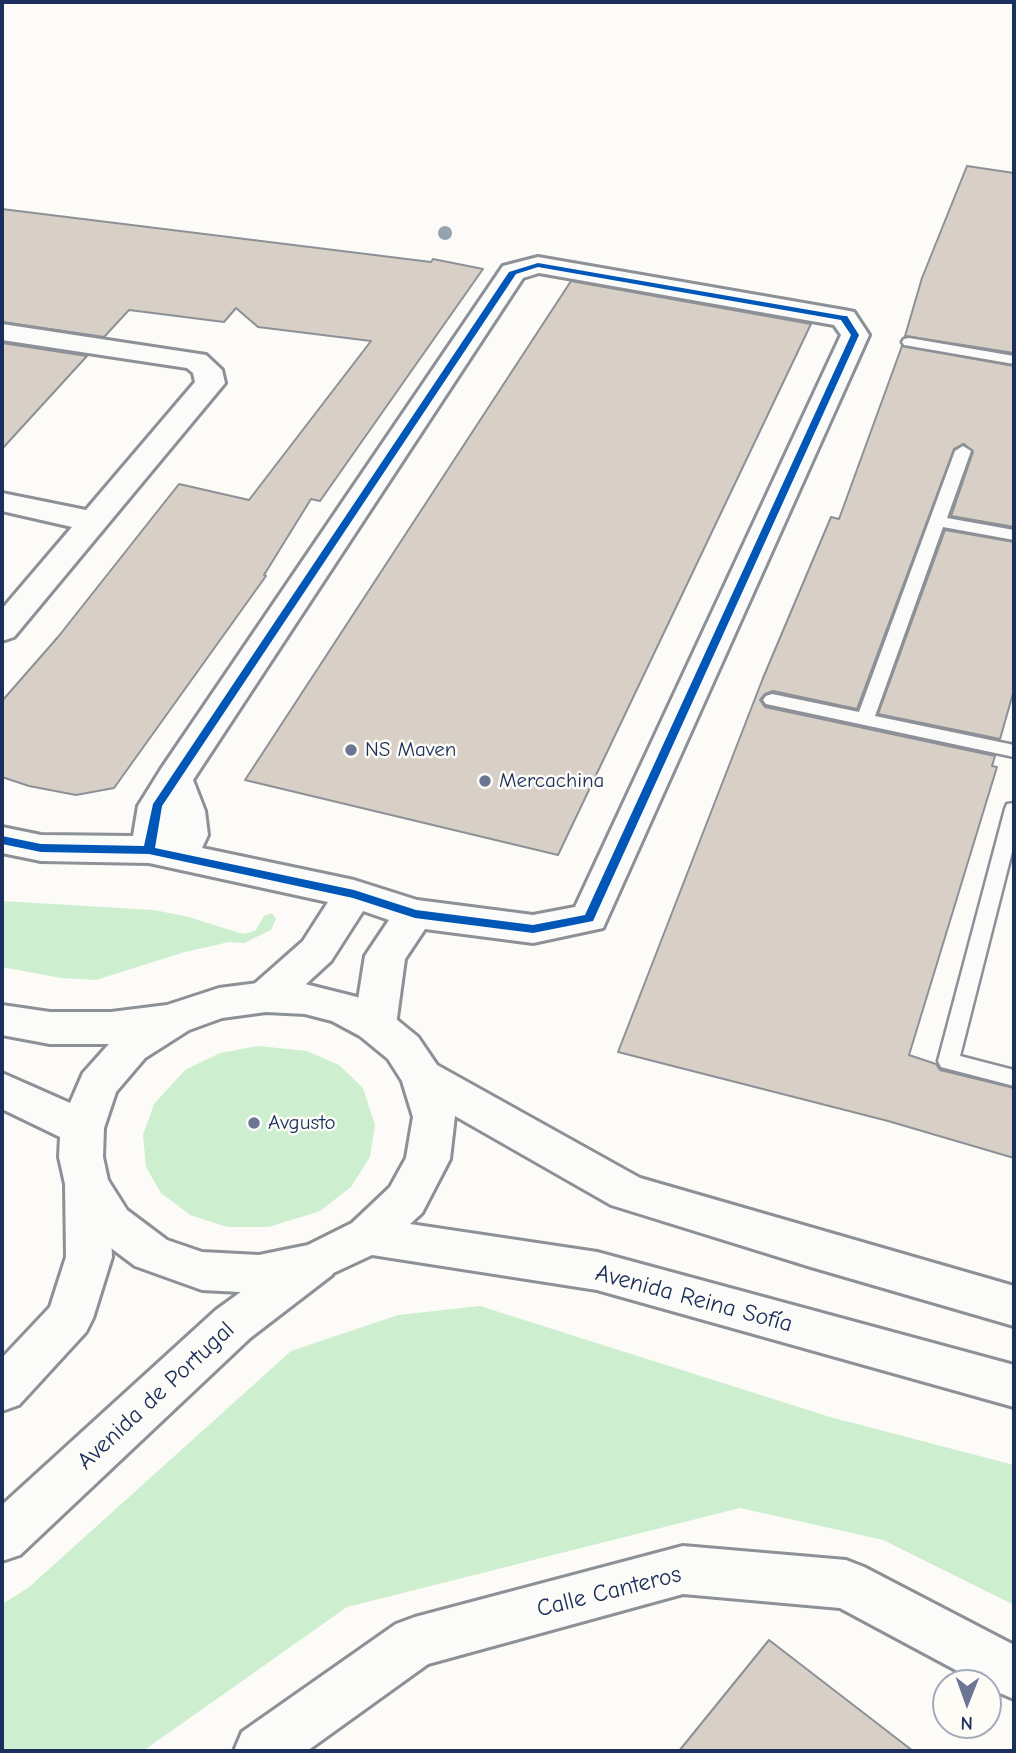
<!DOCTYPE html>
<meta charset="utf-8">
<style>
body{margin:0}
#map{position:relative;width:1016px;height:1753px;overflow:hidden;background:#fcfbf8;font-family:"Comic Neue",sans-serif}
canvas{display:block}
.frame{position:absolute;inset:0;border:4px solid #1b2f5e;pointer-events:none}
.north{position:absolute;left:932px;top:1669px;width:70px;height:70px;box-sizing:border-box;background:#fdfcf7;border:2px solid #a3aaba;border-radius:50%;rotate:181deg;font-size:19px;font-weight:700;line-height:28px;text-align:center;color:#1b2f5e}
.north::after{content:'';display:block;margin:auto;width:24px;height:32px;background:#6a7694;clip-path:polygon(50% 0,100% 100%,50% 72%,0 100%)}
</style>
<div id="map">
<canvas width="1016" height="1753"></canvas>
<div class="frame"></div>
<div class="north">N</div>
</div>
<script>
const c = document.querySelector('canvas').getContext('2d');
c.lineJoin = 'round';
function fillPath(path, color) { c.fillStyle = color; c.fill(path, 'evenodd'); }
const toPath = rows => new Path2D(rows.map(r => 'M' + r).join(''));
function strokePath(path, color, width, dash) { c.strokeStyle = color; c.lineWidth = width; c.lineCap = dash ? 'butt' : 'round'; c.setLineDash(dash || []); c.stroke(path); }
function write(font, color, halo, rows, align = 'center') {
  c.font = font + ' "Comic Neue",sans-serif'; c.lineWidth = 5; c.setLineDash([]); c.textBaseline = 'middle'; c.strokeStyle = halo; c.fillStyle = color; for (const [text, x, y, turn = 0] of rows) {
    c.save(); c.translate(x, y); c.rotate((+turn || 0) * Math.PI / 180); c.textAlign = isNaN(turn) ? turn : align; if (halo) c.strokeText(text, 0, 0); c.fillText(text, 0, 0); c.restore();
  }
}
const green = toPath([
 [2,901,154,910,189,917,243,934,255,931,264,916,272,913,276,919,271,930,244,943,229,942,185,952,96,980,61,978,2,967],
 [258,1046,307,1051,339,1065,363,1088,375,1125,370,1157,351,1187,320,1211,269,1227,227,1227,190,1215,161,1193,146,1167,143,1135,154,1104,185,1070,220,1053],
 [480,1306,830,1417,1014,1465,1014,1605,883,1540,740,1508,347,1607,143,1751,2,1751,2,1604,28,1588,291,1351,398,1315]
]);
const building = toPath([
 [967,166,1014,173,1014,353,905,336,922,278,967,166],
 [2,209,431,262,433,259,483,269,320,501,311,499,264,575,266,576,114,788,76,795,29,786,2,777,2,701,58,637,179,484,249,500,371,341,258,327,236,308,224,322,129,310,104,337,2,322,2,209],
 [571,281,811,324,558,855,245,780,571,281],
 [2,343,87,356,2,449,2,343],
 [902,346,1014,366,1014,527,951,516,973,452,964,444,954,449,857,709,773,691,765,694,760,700,765,707,995,756,992,766,997,767,909,1055,936,1064,940,1070,1014,1088,1014,1158,888,1121,618,1052,763,678,831,517,839,519,902,346],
 [945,530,1014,542,1014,690,1000,739,878,714,945,530],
 [769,1640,913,1751,679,1751,769,1640]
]);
const service = toPath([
 [909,338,1014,356,1014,364,904,345,902,342,904,339,909,338],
 [963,446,971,451,947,518,1014,530,1014,540,943,527,875,716,1014,745,1014,757,766,704,763,700,766,696,772,694,859,712,955,451,963,446],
 [1014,803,1014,844,960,1056,1014,1070,1014,1086,941,1067,938,1061,1005,809,1007,804,1014,803]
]);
const minor = toPath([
 [538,257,844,310,854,312,869,335,603,928,533,943,425,929,405,959,396,1025,390,1036,375,1041,360,1036,354,1025,365,956,389,920,363,911,331,961,280,1008,266,1012,252,1008,246,997,252,986,303,941,328,902,149,863,41,861,2,853,2,827,41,835,133,836,138,806,161,769,503,266,538,257],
 [539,273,834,325,841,335,575,907,533,915,417,900,354,880,202,848,208,835,205,811,193,780,523,278,539,273],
 [2,324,206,355,222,370,225,383,14,637,2,641,2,609,72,527,2,511,2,493,86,510,195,382,193,373,187,368,2,340,2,324],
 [87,1166,103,1171,109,1184,112,1257,93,1318,86,1332,19,1405,2,1411,2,1358,50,1307,66,1257,65,1184,71,1171,87,1166],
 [316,1243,332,1249,339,1262,332,1275,250,1338,20,1555,2,1561,2,1505,216,1310,300,1249,316,1243],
 [683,1546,846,1560,864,1567,1014,1645,1014,1699,995,1691,988,1687,988,1683,980,1683,840,1608,683,1594,428,1664,307,1751,234,1751,242,1732,396,1624,415,1617,683,1546]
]);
const trunk = toPath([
 [266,982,305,984,357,997,390,1014,418,1037,437,1065,640,1178,1014,1286,1014,1326,811,1267,611,1205,455,1116,450,1159,422,1213,410,1224,597,1252,1014,1365,1014,1407,597,1290,372,1255,316,1281,259,1293,202,1290,135,1266,95,1236,71,1197,65,1184,59,1157,60,1137,2,1109,2,1073,70,1103,83,1073,109,1044,50,1044,2,1035,2,1005,50,1012,111,1012,167,1005,219,988,266,982],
 [266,1012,305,1014,332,1021,360,1036,388,1059,402,1081,413,1117,406,1158,390,1187,352,1223,308,1245,259,1255,202,1252,167,1240,127,1210,108,1180,103,1157,104,1128,116,1092,145,1058,189,1030,222,1018,266,1012]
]);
const cycleway = toPath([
 [538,263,844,316,847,316,859,335,593,921,533,933,415,918,353,898,149,854,41,852,2,844,2,836,41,844,144,846,153,804,509,272,538,263],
 [538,267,841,320,851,335,585,915,533,925,416,910,354,890,155,848,162,806,516,274,538,267]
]);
const trees = [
 [445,233]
];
const markers = [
 [351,750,7,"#6a7694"],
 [485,781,7,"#6a7694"],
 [254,1123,7,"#6a7694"]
];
const poiNames = [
 ["NS Maven",365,750],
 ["Mercachina",499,781],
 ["Avgusto",268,1123]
];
const nearStreetnames = [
 ["Avenida Reina Sofía",694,1299,15],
 ["Avenida de Portugal",156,1396,-43],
 ["Calle Canteros",609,1592,-14]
];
fillPath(green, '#cdefcf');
fillPath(building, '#d8d0c6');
strokePath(building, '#8c9097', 2);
strokePath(service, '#8c9097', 5);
strokePath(minor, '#8c9097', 6);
strokePath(trunk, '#8c9097', 6);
fillPath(service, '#fbfbf9');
fillPath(minor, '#fbfbf9');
fillPath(trunk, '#fbfbf9');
fillPath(cycleway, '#0057b8');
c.fillStyle = '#94a4ae';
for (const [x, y] of trees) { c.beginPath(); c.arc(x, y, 7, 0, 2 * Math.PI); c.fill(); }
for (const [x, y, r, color] of markers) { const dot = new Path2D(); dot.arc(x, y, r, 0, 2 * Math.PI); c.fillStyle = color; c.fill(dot); strokePath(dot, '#fdfcf7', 2.5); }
write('21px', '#1b2f5e', '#fdfcf7', poiNames, 'left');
write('24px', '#1b2f5e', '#fdfcf7', nearStreetnames);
</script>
